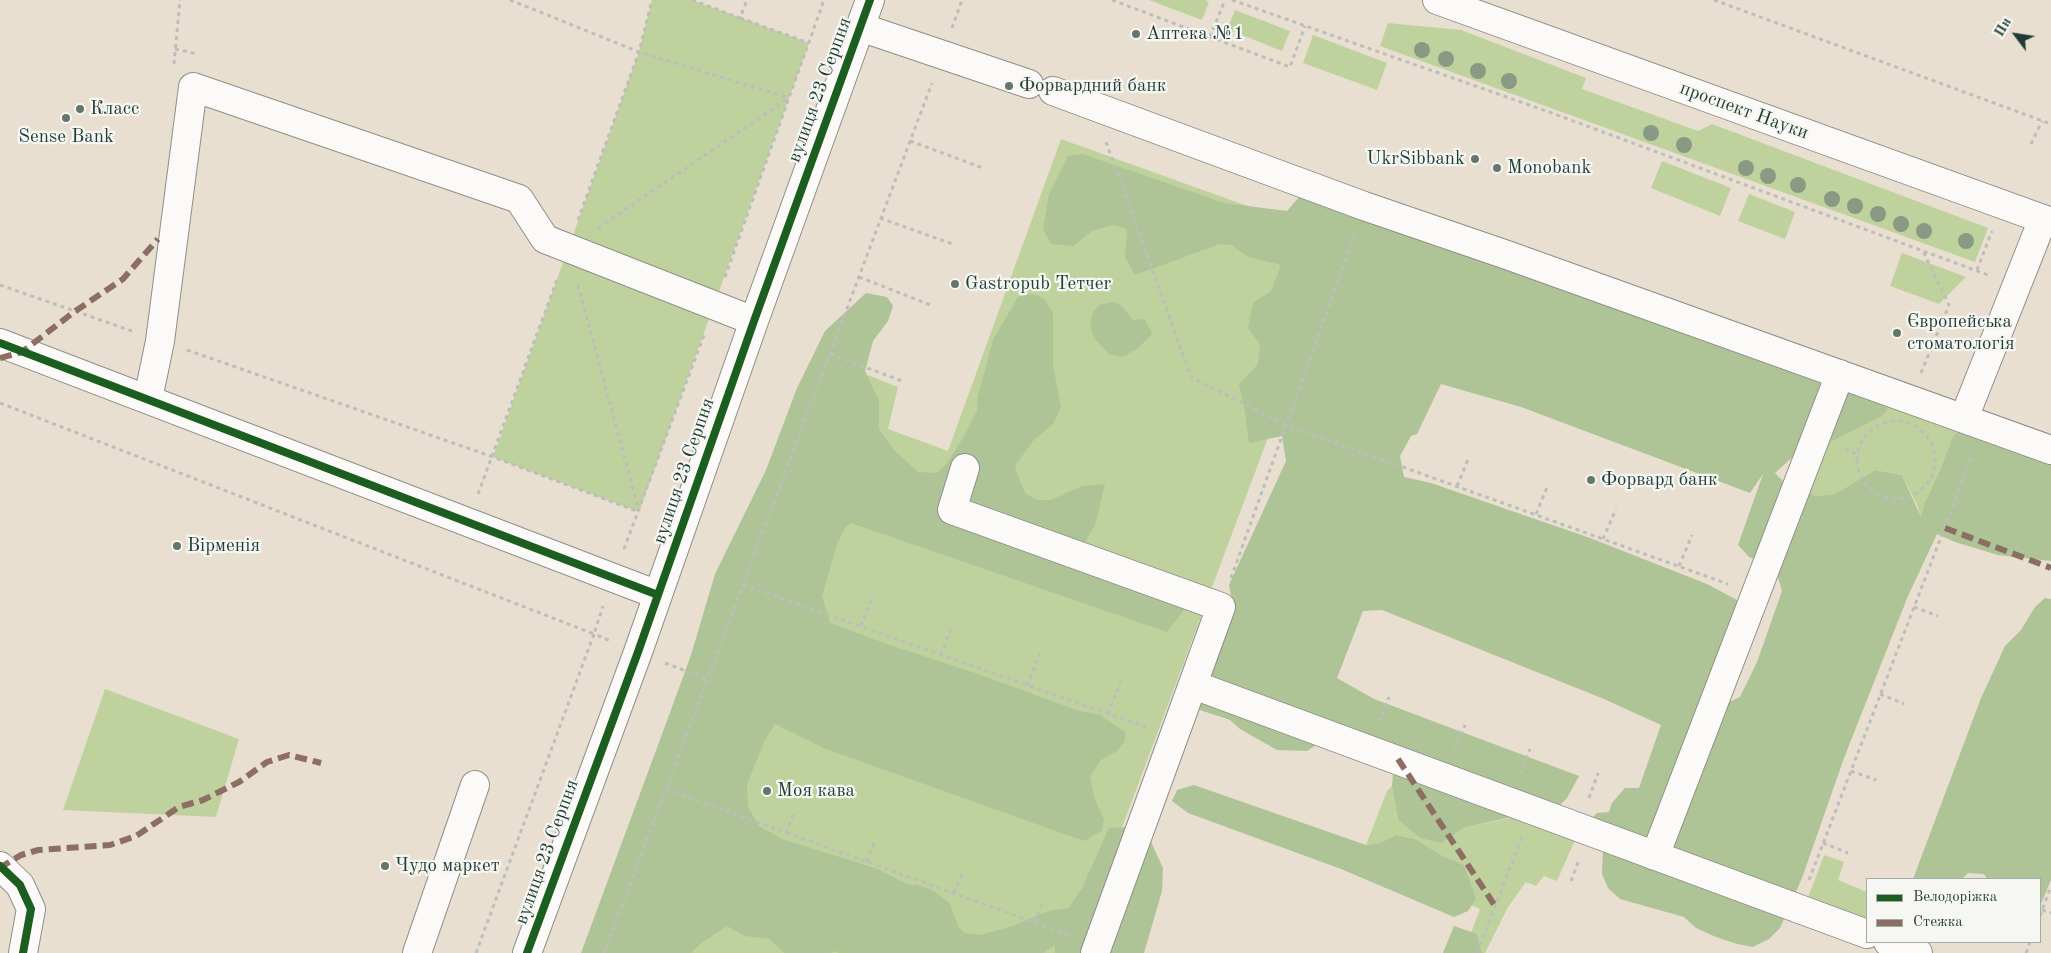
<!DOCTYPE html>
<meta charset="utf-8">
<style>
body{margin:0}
#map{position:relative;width:2051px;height:953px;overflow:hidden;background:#e8dfd1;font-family:"Old Standard TT",serif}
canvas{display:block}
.legend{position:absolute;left:1866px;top:878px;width:175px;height:65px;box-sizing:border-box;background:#f6f6f2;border:1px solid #a0aca6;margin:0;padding:6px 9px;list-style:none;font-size:15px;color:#1f3d34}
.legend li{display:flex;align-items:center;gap:10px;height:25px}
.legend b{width:25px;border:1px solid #a0aca6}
.north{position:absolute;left:1991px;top:10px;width:50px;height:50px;-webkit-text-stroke:4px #f6f6f2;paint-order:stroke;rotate:301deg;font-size:14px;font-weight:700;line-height:20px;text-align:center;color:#1f3d34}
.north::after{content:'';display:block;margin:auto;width:18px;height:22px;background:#1f3d34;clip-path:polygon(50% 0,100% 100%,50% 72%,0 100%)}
</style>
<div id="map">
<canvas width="2051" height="953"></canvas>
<ul class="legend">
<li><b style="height:6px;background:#1b5e20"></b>Велодоріжка</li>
<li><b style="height:6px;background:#8d6e63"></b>Стежка</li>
</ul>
<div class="north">Пн</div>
</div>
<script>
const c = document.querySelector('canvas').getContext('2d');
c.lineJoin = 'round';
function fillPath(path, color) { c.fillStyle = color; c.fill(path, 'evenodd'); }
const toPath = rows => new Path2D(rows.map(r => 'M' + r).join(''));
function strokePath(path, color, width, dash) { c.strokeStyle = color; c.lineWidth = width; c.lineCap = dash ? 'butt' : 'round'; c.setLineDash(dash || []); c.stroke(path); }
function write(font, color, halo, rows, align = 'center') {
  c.font = font + ' "Old Standard TT",serif'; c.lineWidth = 4.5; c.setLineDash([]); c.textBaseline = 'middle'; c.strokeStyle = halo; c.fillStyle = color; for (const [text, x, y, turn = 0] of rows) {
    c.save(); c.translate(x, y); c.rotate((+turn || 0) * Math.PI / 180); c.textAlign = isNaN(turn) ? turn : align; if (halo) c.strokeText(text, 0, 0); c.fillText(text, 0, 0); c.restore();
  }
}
const green = toPath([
 [652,0,692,0,809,43,639,512,493,457,639,52],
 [1149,0,1205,0,1209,2,1202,20],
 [1235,10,1290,31,1282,51,1227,29],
 [1388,23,1461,30,1586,78,1582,89,1698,131,1712,124,1988,228,1975,262,1380,46],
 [1313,35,1387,63,1377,90,1303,63],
 [1061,139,1342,240,1075,953,604,953,827,359,898,387,888,429,948,451],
 [1662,161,1731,188,1720,216,1651,188],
 [1749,194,1795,212,1785,239,1738,221],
 [1902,253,1966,277,1939,304,1890,286],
 [1880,393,1964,427,1953,436,1940,470,1924,504,1921,518,1917,505,1902,475,1875,470,1835,494,1816,496,1801,490,1821,442,1833,441,1882,416,1888,410],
 [105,689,239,739,216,817,63,810],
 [1392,786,1398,820,1441,843,1466,827,1531,814,1578,833,1557,881,1544,876,1536,886,1526,882,1508,907,1485,953,1482,953,1477,934,1471,933,1480,909,1471,905,1464,865,1443,856,1415,839,1396,835,1380,843,1366,845,1387,791],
 [1824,855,1844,862,1838,880,1867,892,1867,929,1805,906]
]);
const forest = toPath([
 [1083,154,1224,203,1287,211,1300,196,1793,363,1833,393,1853,390,1880,393,1888,410,1882,416,1833,441,1821,442,1797,453,1775,473,1786,484,1816,496,1835,494,1875,470,1902,475,1921,517,1924,504,1940,470,1953,436,1964,427,2051,454,2051,561,1998,555,1955,542,1937,534,1908,596,1844,758,1802,878,1780,928,1769,939,1753,947,1737,944,1716,937,1696,928,1684,917,1620,899,1608,888,1602,874,1603,851,1590,820,1597,813,1609,812,1612,803,1625,788,1639,788,1661,725,1604,699,1382,610,1363,611,1337,678,1374,699,1579,776,1567,798,1558,807,1466,827,1441,843,1421,838,1398,820,1392,786,1393,773,1322,741,1307,751,1277,750,1240,729,1230,720,1200,710,1206,672,1232,600,1229,585,1286,461,1282,436,1249,443,1245,412,1239,384,1258,364,1260,344,1248,328,1253,303,1271,291,1281,265,1249,257,1231,245,1220,244,1135,275,1125,257,1127,229,1113,225,1092,231,1073,246,1051,244,1043,229,1049,194,1068,156],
 [1441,384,1521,407,1750,493,1763,474,1738,545,1749,557,1775,567,1782,591,1757,662,1740,697,1725,704,1737,600,1707,584,1590,538,1431,483,1404,477,1400,456,1411,436,1417,434],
 [866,293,887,297,893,306,888,321,873,341,865,371,879,401,879,429,895,451,918,472,937,473,947,463,963,438,977,411,978,396,993,340,1018,297,1027,294,1036,295,1044,299,1053,313,1053,365,1061,407,1053,424,1033,441,1015,466,1019,479,1026,494,1037,500,1051,500,1082,486,1105,484,1095,525,1081,549,1194,592,1181,614,1167,632,851,523,845,528,837,544,822,596,830,623,887,644,981,675,1076,710,1100,715,1125,732,1125,741,1116,752,1101,760,1090,776,1094,797,1104,820,1102,830,1085,841,1070,836,826,749,775,724,765,740,747,784,748,807,759,826,782,839,878,869,907,884,918,885,934,891,950,904,958,926,964,933,980,935,1010,927,1049,911,1069,908,1082,888,1109,828,1130,827,1151,842,1163,868,1162,891,1144,953,1055,953,1055,945,1043,953,839,953,836,951,830,953,785,953,769,939,745,936,727,926,700,944,691,953,581,953,668,718,691,655,715,574,766,470,797,388,825,331],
 [1114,302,1122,306,1133,320,1145,319,1152,334,1137,349,1122,357,1109,354,1095,339,1090,326,1093,312,1099,305],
 [2045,598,2051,599,2051,880,2040,906,2040,879,1987,879,1984,874,1968,873,1962,879,1913,879,1981,698,2005,646,2021,630,2035,607],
 [1194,785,1366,845,1380,843,1396,835,1415,839,1443,856,1464,865,1476,899,1468,911,1454,917,1341,869,1188,813,1172,801,1177,790],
 [1454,926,1477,934,1482,953,1443,953]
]);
const path = toPath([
 [510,0,639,52,789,98],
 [692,0,740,18,747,0],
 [1112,0,1290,67,1305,26],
 [1232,0,1549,112,1988,275],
 [1714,0,2051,124],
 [740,18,809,43],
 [952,28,962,0],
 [1210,37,1225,0],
 [175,49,198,54],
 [174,64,180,0],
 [910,141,983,168],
 [1106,142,1191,377,1286,425,1728,584],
 [2031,144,2042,121],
 [880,218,955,245],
 [578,220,639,52,652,0],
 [598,228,789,98],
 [1977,270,1992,231],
 [725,277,824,0],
 [859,277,933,306],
 [0,285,132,331],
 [578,285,639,511],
 [187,350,493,457,639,512],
 [830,354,905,382],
 [1921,373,1949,305,1923,251],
 [0,403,594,634,603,606],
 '1857 460a39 39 0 1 1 78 0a39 39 0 1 1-78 0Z',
 [1845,449,1857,454],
 [1457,486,1469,457],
 [478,494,558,277],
 [1536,514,1548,485],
 [1603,539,1616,509],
 [624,549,704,335],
 [1679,566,1692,535],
 [1231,578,1355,233],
 [743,585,1146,727],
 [1914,607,1938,616],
 [861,626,873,595],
 [941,655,953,623],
 [665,663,707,679],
 [1027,686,1040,653],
 [1880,694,1904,704],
 [1108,714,1121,681],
 [1379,722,1389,697],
 [1455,750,1465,725],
 [1851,771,1876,780],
 [1520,774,1530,749],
 [666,789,1069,935],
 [1589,798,1598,773],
 [786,833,795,811],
 [1823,843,1848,853],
 [867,862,875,840],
 [1809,880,1973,454],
 [1571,881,1579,860],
 [954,893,963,872],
 [2042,910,2051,913],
 [2040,916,2051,886],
 [1034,923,1043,901],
 [476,953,594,634,611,641],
 [604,953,932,83],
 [1477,953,1522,837],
 [2026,953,2030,942]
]);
const minor = toPath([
 [860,27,1029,84],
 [1053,91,1364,206,1507,255,2051,450],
 [0,343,658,595],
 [148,399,160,341,193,87,519,199,545,239,754,321],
 [1964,418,2043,219],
 [965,468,952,510,1221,607,1095,953],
 [1194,685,1867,934],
 [1655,856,1840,374],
 [0,866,20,885,31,909,23,953],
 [1888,942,1918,953],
 [417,953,475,785],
 [527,953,638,652,754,321,870,0]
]);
const major = toPath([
 [1437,0,2051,222]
]);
const quiet = toPath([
 [0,358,22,352,74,312,123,279,158,239],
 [1945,528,2051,568],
 [1398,759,1495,906],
 [0,865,1,867,21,855,38,850,110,845,136,836,179,807,203,800,239,782,267,762,289,755,321,763]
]);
const cycleway = toPath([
 [0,343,658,595],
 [0,866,20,885,31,909,23,953],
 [527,953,638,652,754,321,870,0]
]);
const trees = [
 [1422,50],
 [1446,59],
 [1478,71],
 [1509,81],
 [1651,133],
 [1684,145],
 [1746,168],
 [1768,176],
 [1798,185],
 [1832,199],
 [1855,206],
 [1878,214],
 [1901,224],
 [1924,231],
 [1966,241]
];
const markers = [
 [1136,34,5,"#65766b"],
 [1009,86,5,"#65766b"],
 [80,109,5,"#65766b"],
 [66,118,5,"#65766b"],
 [1475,159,5,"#65766b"],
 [1497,168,5,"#65766b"],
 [955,284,5,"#65766b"],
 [1897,333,5,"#65766b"],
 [1591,480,5,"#65766b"],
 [177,546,5,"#65766b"],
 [767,791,5,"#65766b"],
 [385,866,5,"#65766b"]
];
const poiNames = [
 ["Аптека №1",1146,34],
 ["Форвардний банк",1019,86],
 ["Класс",90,109],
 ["Sense Bank",66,137,"center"],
 ["UkrSibbank",1465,159,"right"],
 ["Monobank",1507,168],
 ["Gastropub Teтчеr",965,284],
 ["Європейська",1907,322],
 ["стоматологія",1907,344],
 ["Форвард банк",1601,480],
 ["Вірменія",187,546],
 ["Моя кава",777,791],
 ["Чудо маркет",395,866]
];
const streetNames = [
 ["вулиця 23 Серпня",820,90,-70],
 ["проспект Науки",1744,111,20],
 ["вулиця 23 Серпня",684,471,-71],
 ["вулиця 23 Серпня",547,852,-70]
];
fillPath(green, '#bfd29d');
fillPath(forest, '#aec396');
strokePath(minor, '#8f8f87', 30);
strokePath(major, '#8f8f87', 30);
strokePath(path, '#bdbebb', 3, [4, 4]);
strokePath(minor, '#fcfaf8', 28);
strokePath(major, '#fcfaf8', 28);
strokePath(quiet, '#8d6e63', 6, [12, 6]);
strokePath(cycleway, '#1b5e20', 8);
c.fillStyle = '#8a9983';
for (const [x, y] of trees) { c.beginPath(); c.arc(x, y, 8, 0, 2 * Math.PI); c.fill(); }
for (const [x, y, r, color] of markers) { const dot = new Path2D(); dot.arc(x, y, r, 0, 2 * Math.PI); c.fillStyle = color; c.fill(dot); strokePath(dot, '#f6f6f2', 2); }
write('19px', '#1f3d34', '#f6f6f2', poiNames, 'left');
write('19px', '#1f3d34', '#f6f6f2', streetNames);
</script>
